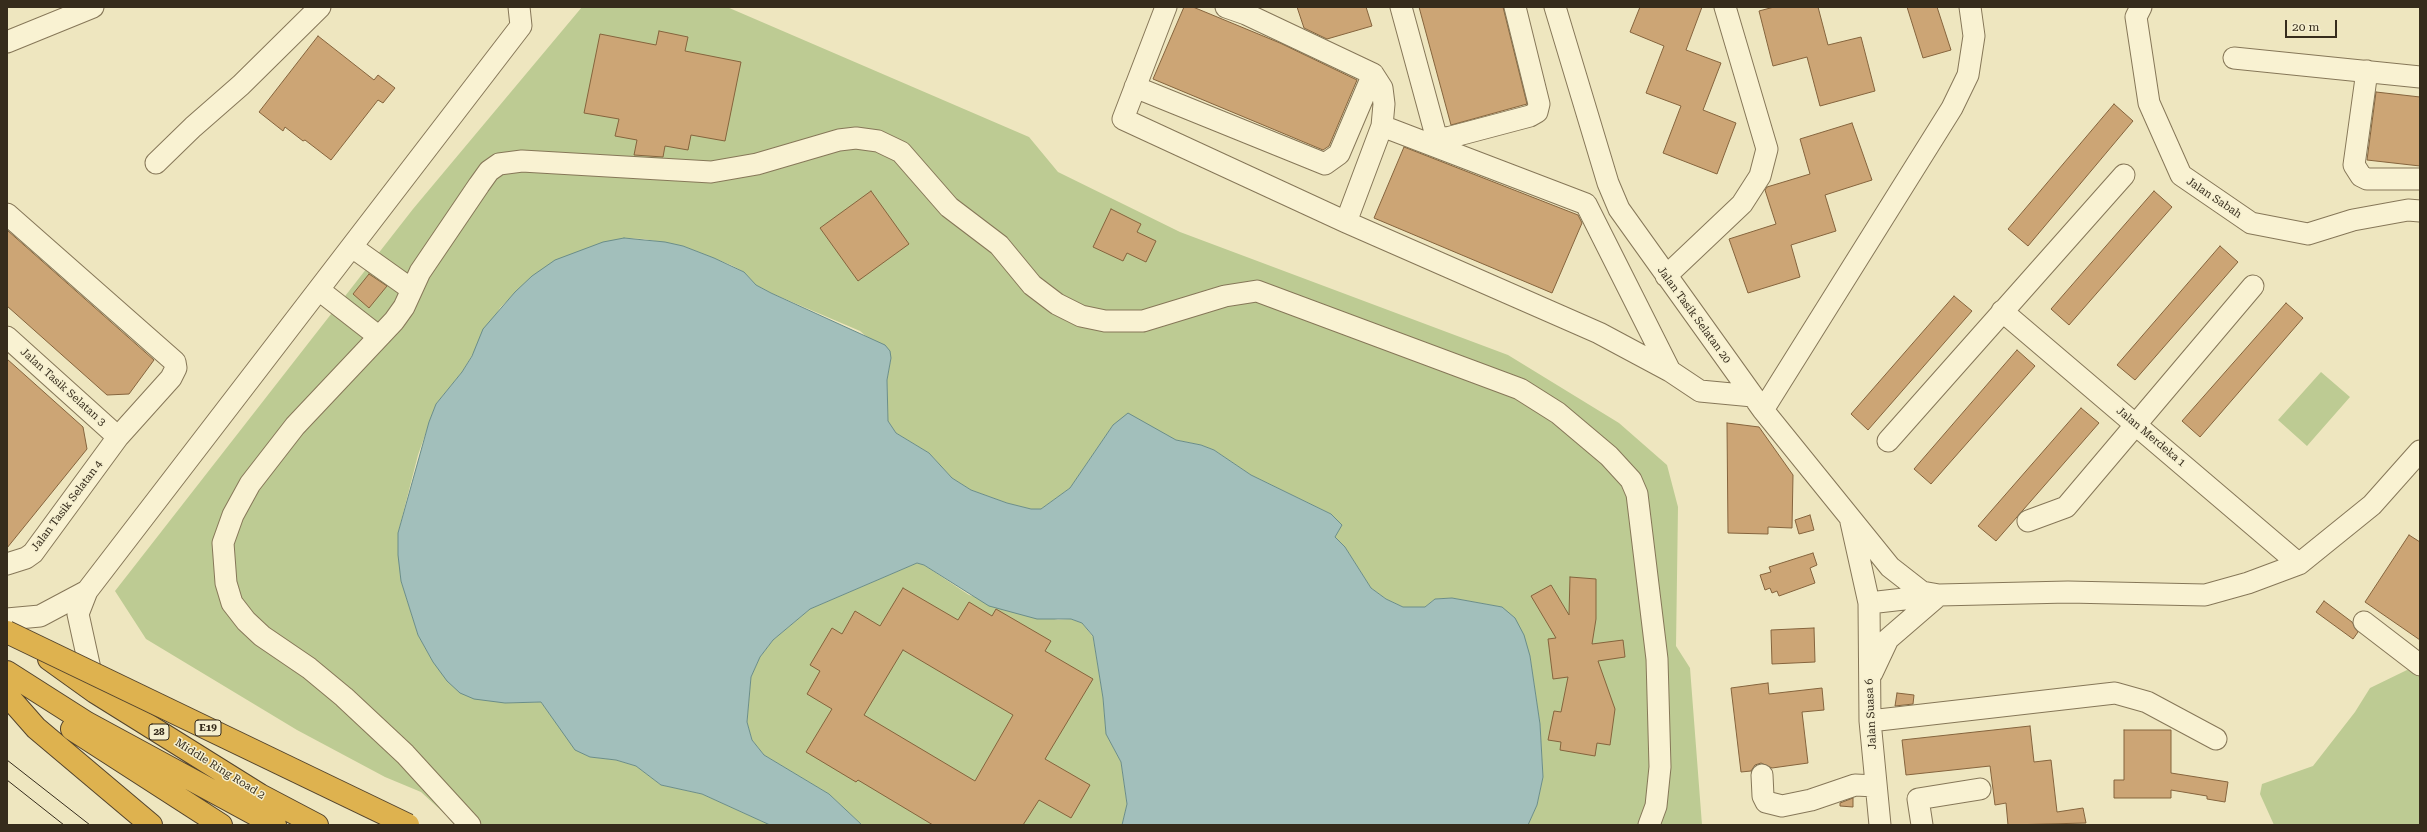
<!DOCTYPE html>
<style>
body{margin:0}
#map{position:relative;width:2427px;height:832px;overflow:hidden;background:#eee6bf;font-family:"Roboto Serif",serif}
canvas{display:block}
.frame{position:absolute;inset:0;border:8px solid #362c1c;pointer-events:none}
.scale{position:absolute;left:2285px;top:20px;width:52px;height:18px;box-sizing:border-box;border:2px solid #362c1c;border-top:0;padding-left:5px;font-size:12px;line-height:14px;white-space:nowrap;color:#362c1c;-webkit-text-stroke:3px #f5efcf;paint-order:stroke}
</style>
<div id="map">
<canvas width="2427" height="832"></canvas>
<div class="frame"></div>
<div class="scale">20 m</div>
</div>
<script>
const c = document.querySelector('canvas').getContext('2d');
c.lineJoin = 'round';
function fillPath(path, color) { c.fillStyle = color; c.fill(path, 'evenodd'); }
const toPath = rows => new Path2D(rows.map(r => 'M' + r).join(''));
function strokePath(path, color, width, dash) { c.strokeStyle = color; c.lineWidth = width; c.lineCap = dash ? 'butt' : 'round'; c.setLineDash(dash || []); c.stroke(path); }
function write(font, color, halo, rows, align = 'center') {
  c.font = font + ' "Roboto Serif",serif'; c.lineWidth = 3; c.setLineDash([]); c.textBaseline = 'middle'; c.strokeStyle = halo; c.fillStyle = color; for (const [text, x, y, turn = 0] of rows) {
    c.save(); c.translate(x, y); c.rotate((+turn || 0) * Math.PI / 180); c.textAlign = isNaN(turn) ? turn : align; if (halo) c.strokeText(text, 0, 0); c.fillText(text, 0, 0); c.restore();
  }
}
const green = toPath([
 [582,7,727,7,1029,137,1058,172,1180,232,1508,355,1619,423,1667,465,1678,507,1676,646,1690,668,1702,825,1528,825,1537,805,1543,777,1540,724,1530,656,1502,607,1452,598,1435,599,1425,607,1403,607,1386,599,1371,588,1345,547,1335,537,1341,525,1331,514,1251,475,1214,450,1201,445,1176,440,1162,433,1113,425,1070,488,1041,509,1031,509,1007,503,971,490,952,478,929,453,896,433,888,421,887,380,891,358,860,331,771,293,756,285,744,272,731,265,683,246,644,239,624,238,532,276,500,308,462,372,436,404,418,455,398,533,401,581,418,635,433,662,505,703,541,702,576,750,590,757,616,760,636,766,661,785,702,794,770,825,457,825,421,792,385,777,297,730,146,639,115,591,413,209],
 [2321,372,2350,397,2307,446,2278,420],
 [917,563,924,565,969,595,1058,620,1071,619,1082,623,1093,637,1103,698,1106,734,1121,762,1127,804,1122,825,862,825,829,794,764,755,752,740,747,722,751,677,760,657,773,640,810,609],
 [2407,670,2420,672,2420,825,2274,825,2260,794,2262,784,2313,766,2355,712,2370,688]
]);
const water = toPath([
 [624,238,665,242,683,246,714,258,744,272,756,285,771,293,885,345,890,351,891,358,887,380,888,421,896,433,929,453,952,478,971,490,1007,503,1031,509,1041,509,1070,488,1113,425,1128,413,1176,440,1201,445,1214,450,1251,475,1331,514,1342,525,1335,537,1345,547,1371,588,1386,599,1403,607,1425,607,1435,599,1452,598,1502,607,1515,618,1524,635,1530,656,1540,724,1543,777,1537,805,1528,825,1122,825,1127,804,1121,762,1106,734,1103,698,1093,636,1082,623,1071,619,1037,619,989,606,924,565,917,563,810,609,773,640,760,657,751,677,747,722,752,740,764,755,829,794,862,825,770,825,702,794,661,785,636,766,616,760,590,757,575,750,541,702,505,703,474,699,460,693,447,681,433,662,418,635,401,581,398,555,398,533,429,422,436,404,462,372,472,356,483,329,515,292,532,276,555,260,603,242,624,238]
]);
const building = toPath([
 [1184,7,1193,7,1280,43,1357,80,1329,146,1323,150,1153,79,1184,7],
 [1297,7,1366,7,1372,26,1327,39,1304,28,1297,7],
 [1419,7,1503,7,1527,104,1451,125,1419,7],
 [1640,7,1702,7,1686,50,1721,63,1703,110,1736,123,1717,174,1663,153,1681,106,1646,93,1664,46,1630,32,1640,7],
 [1774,7,1818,7,1828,45,1861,37,1875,91,1820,106,1807,57,1773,66,1759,11,1774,7],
 [1907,7,1937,7,1951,50,1923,58,1907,7],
 [659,31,688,37,685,51,741,62,725,141,691,135,688,150,665,146,663,157,634,155,637,140,615,136,619,119,584,113,600,34,656,45,659,31],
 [318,36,374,80,378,75,395,88,383,103,378,100,331,160,305,140,303,141,285,127,283,131,259,112,318,36],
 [2376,92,2420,97,2420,166,2367,160,2376,92],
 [2114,104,2133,121,2028,246,2008,229,2114,104],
 [1852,123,1872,180,1825,195,1836,231,1791,245,1800,277,1748,293,1729,239,1776,224,1765,190,1767,187,1810,174,1800,139,1852,123],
 [1404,147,1578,215,1582,223,1552,293,1374,218,1404,147],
 [871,191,909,244,858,281,820,228,871,191],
 [2154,191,2172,207,2069,325,2051,309,2154,191],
 [1111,209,1141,224,1137,232,1156,241,1146,262,1127,253,1123,261,1093,247,1111,209],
 [7,230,154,360,129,394,107,395,7,306,7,230],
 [2220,246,2238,262,2135,380,2117,365,2220,246],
 [369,274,387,286,369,308,353,294,369,274],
 [1954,296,1972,311,1868,430,1851,414,1954,296],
 [2286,303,2303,318,2200,437,2182,421,2286,303],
 [2017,350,2035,366,1931,484,1914,469,2017,350],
 [7,359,83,427,87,449,7,548,7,359],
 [2081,408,2099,423,1996,541,1978,526,2081,408],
 [1727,423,1759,427,1793,475,1792,528,1768,527,1768,534,1728,533,1727,423],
 [1810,515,1814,530,1799,534,1795,520,1810,515],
 [2409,535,2420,542,2420,640,2365,602,2409,535],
 [1813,553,1817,565,1810,568,1815,583,1779,596,1777,591,1772,593,1770,588,1765,590,1760,575,1771,572,1769,567,1813,553],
 [1570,577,1596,579,1596,619,1592,644,1623,640,1625,657,1598,661,1615,709,1610,745,1597,743,1595,756,1560,750,1561,742,1548,740,1554,711,1561,712,1568,677,1553,679,1548,639,1556,638,1531,596,1551,585,1569,615,1570,577],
 [903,588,958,620,969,602,992,616,996,609,1051,641,1045,651,1093,679,1045,759,1090,785,1071,818,1039,800,1023,825,933,825,858,780,856,782,806,752,832,709,807,694,820,671,810,665,832,628,842,634,855,611,880,626,903,588],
 [903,650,1013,715,975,781,864,715,903,650],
 [2324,601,2352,622,2358,632,2353,639,2316,612,2324,601],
 [1814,628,1815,662,1772,664,1771,630,1814,628],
 [1768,683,1769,694,1822,688,1824,710,1802,712,1808,763,1772,768,1761,763,1755,765,1751,771,1741,772,1731,688,1768,683],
 [1897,693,1914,695,1913,704,1895,706,1897,693],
 [2030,726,2034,762,2051,760,2057,812,2083,808,2086,823,2008,825,2006,803,1995,805,1990,766,1906,775,1902,740,2030,726],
 [2124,730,2171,730,2171,773,2228,782,2225,802,2207,799,2207,796,2171,790,2171,798,2114,798,2114,780,2124,780,2124,730],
 [1853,798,1853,807,1840,806,1840,803,1853,798]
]);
const minor = toPath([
 [1166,7,1123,119,1346,222,1599,333,1670,371,1700,391,1753,396],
 [1226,7,1246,14,1373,74,1382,88,1384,104,1382,126,1346,222],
 [1401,7,1435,132,1439,137,1447,138,1530,116,1537,112,1539,104,1515,7],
 [1555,7,1608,183,1619,209,1763,410,1890,567,1922,592,1939,595],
 [2141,7,2136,17,2149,103,2181,175,2251,223,2308,234,2353,220,2408,210,2420,211],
 [7,42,93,7],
 [2234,58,2420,77],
 [2367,71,2354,165,2361,176,2367,179,2420,179],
 [1135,87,1325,164,1339,154,1373,74],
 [1382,126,1586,204,1670,371],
 [156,163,193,127,241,85,320,7],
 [7,214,175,362,176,368,171,378,118,437,33,553,26,558,7,564],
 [352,247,411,289],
 [1666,276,1742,204,1760,176,1767,149,1725,7],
 [319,290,378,336],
 [2002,311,2299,564],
 [7,337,118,437],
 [1763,410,1952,108,1968,75,1974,36,1970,7],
 [1888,441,2124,175],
 [2028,521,2066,507,2253,286],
 [1851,522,1869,603,1870,721,1880,825],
 [1869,603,1939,595,2068,592,2205,595,2248,583,2299,564,2372,505,2420,451],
 [7,619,40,616,87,591],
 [2364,622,2420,665],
 [1872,673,1888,639,1939,595],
 [94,687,78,614,87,591,521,26,519,7],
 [1870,721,2115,693,2147,702,2216,739],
 [1762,775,1763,796,1766,802,1782,806,1811,800,1855,785,1876,786],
 [470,825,405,754,344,697,309,668,262,636,246,621,232,603,226,583,223,543,233,515,250,484,295,426,394,321,404,307,420,272,479,185,489,171,499,164,522,161,711,172,757,164,839,140,856,138,878,141,901,152,949,207,999,245,1032,285,1057,304,1081,316,1105,321,1143,321,1225,296,1257,291,1520,389,1558,413,1609,456,1631,480,1637,494,1657,659,1660,767,1656,806,1649,825],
 [1922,825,1918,799,1980,789]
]);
const highway = toPath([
 [49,659,95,692,260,795,317,825],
 [7,672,87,723,275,825],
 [7,695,36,728,151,825],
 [72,729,221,825]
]);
const tram = toPath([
 [7,760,90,825],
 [7,780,64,825]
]);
const highwayBridge = toPath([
 [7,632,408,825]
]);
const shields = [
 [208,728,26],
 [159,732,20]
];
const shieldNames = [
 ["E19",208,728],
 ["28",159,732]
];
const streetNames = [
 ["Jalan Sabah",2214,198,34],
 ["Jalan Tasik Selatan 20",1694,315,54],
 ["Jalan Tasik Selatan 3",63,387,42],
 ["Jalan Merdeka 1",2151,437,40],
 ["Jalan Tasik Selatan 4",67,506,-53],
 ["Jalan Suasa 6",1871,714,-93],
 ["Middle Ring Road 2",220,769,32]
];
fillPath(green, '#bdcb93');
fillPath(water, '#a2bfbb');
strokePath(water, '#6a8d89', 1);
fillPath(building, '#cca575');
strokePath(building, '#85643d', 1);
strokePath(minor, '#867758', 23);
strokePath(highway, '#54442c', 24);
strokePath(minor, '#f9f2d2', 21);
strokePath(highway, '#deb24f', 22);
strokePath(tram, '#362c1c', 1);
strokePath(highwayBridge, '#54442c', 24, []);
strokePath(highwayBridge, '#deb24f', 22);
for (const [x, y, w] of shields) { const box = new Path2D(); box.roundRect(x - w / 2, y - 8, w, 16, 3); c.fillStyle = '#f5efcf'; c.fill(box); strokePath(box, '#362c1c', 1); }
write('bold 10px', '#362c1c', null, shieldNames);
write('11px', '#362c1c', '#f5efcf', streetNames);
</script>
